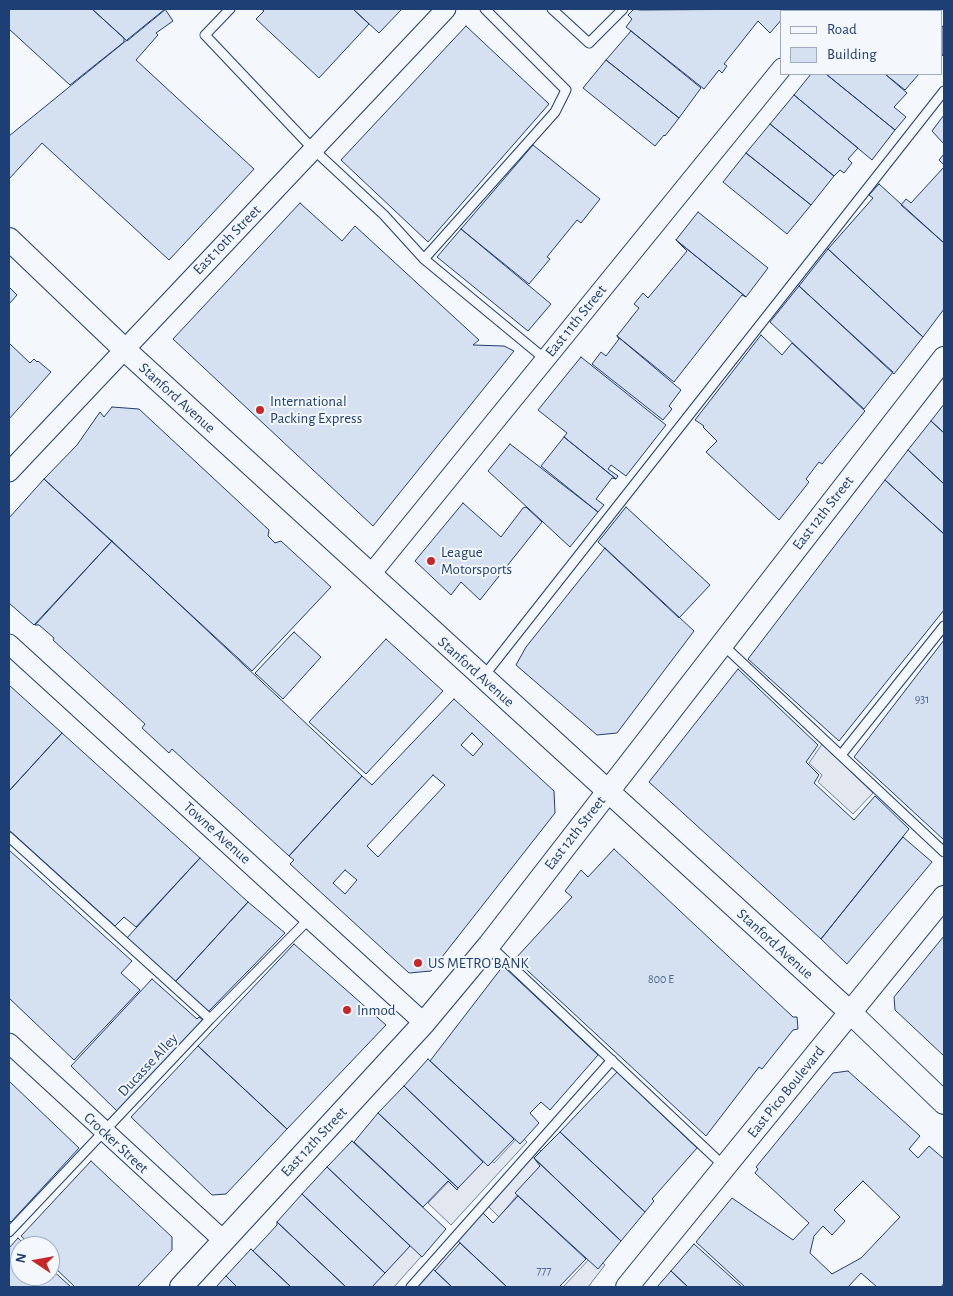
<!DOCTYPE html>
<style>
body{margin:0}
#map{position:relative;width:953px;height:1296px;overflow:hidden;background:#f4f7fb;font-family:"Alegreya Sans",sans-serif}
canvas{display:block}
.frame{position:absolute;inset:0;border:10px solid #1d3f73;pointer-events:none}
.legend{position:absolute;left:780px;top:10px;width:162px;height:65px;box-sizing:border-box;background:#f4f7fb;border:1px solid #9eadc5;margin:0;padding:6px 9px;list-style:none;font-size:15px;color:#1d3f73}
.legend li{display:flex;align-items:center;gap:10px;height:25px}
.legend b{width:25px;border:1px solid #9eadc5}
.north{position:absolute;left:10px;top:1236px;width:50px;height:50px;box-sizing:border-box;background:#f4f7fb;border:1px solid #9eadc5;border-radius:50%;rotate:282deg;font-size:14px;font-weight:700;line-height:20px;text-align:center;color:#1d3f73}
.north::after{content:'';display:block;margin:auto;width:18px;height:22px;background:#c62828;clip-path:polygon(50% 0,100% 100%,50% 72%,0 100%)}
</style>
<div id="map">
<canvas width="953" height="1296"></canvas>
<div class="frame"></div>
<ul class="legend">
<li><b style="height:6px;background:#f4f7fb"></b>Road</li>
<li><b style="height:14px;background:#d5e0f0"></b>Building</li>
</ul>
<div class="north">N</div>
</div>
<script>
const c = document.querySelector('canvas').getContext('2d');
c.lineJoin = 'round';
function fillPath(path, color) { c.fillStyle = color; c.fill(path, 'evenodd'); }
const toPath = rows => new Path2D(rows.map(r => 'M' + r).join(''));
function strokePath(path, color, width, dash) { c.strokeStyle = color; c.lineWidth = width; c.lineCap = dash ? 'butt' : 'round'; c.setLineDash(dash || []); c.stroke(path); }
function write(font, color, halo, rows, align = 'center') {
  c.font = font + ' "Alegreya Sans",sans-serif'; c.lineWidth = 4; c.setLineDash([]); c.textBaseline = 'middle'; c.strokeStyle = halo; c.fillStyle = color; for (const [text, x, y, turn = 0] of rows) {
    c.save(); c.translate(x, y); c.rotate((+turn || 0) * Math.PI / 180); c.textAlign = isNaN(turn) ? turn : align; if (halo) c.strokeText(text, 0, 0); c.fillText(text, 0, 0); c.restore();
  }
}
const parking = toPath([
 [822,744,873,793,853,814,818,782,822,775,809,763,822,744],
 [520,1135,527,1142,451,1225,428,1203,455,1175,463,1182,487,1157,494,1163,520,1135],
 [539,1149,548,1158,499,1217,488,1206,539,1149],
 [413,1240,426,1251,394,1287,371,1287,413,1240],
 [594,1254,605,1265,588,1287,563,1287,594,1254]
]);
const building = toPath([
 [9,9,92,9,124,38,124,42,70,85,9,29,9,9],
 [92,9,166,9,127,41,92,9],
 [165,9,173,21,156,33,158,35,136,60,254,169,169,260,42,143,9,179,9,136,165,9],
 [261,9,353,9,369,24,319,78,256,19,264,11,261,9],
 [353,9,402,9,379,33,353,9],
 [634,9,640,10,790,9,788,11,782,11,782,19,770,33,758,21,724,64,727,66,722,73,719,70,704,89,626,27,632,19,628,15,634,9],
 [887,9,921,9,924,11,885,11,887,9],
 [466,26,549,104,428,242,341,160,466,26],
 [942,26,944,28,944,53,942,56,942,26],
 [631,31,701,88,679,118,606,60,631,31],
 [606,60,679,118,665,136,664,135,655,146,583,88,606,60],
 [811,74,826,74,895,130,872,160,794,95,811,74],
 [826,74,885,74,907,93,894,107,906,117,895,130,826,74],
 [885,74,919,74,905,90,885,74],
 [794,95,858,148,848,159,852,163,844,173,840,170,834,176,770,124,794,95],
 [944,115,944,144,932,131,944,115],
 [770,124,834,176,811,205,746,153,770,124],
 [533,145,600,199,581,223,577,220,547,257,550,259,529,284,461,229,533,145],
 [746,153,811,205,787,234,723,182,746,153],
 [944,154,944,165,939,160,944,154],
 [944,167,944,243,901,205,906,199,911,203,944,167],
 [879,184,944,243,944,309,923,337,828,249,873,198,869,195,879,184],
 [300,203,342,241,355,226,479,340,473,345,504,346,514,351,373,526,173,339,300,203],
 [698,212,768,268,746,297,676,240,698,212],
 [461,229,551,304,528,331,437,257,461,229],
 [676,240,746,297,742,295,674,382,617,336,639,308,634,304,643,293,648,298,687,251,676,240],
 [828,249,923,337,894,374,799,286,828,249],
 [799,286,893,372,864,409,770,322,799,286],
 [9,287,17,295,9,304,9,287],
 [761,335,782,355,792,343,865,411,822,464,819,462,806,479,809,482,779,520,706,452,717,441,703,427,704,426,695,420,761,335],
 [617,336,681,390,669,406,672,409,663,420,592,364,601,352,606,356,619,339,617,336],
 [9,343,30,363,34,359,37,362,38,361,51,372,9,419,9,343],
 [581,357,666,425,626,476,611,465,608,469,618,476,616,479,564,437,567,433,538,410,581,357],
 [944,404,944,433,931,421,944,404],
 [112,407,139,409,269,530,268,536,275,543,281,541,331,587,252,671,44,479,77,445,100,412,104,417,112,407],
 [931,421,944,433,944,484,908,450,931,421],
 [564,437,616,479,612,478,596,499,604,505,598,512,541,466,564,437],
 [510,444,598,512,570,547,488,471,510,444],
 [908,450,944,484,944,534,885,480,908,450],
 [44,479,112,541,34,625,9,603,9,518,44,479],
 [885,480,944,534,944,610,839,741,748,659,885,480],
 [463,503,501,537,523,508,526,507,542,522,480,600,461,582,451,595,415,561,463,503],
 [626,507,710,585,679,618,598,542,626,507],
 [112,541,362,776,289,856,172,749,169,753,142,728,145,724,53,640,54,638,39,625,35,625,112,541],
 [605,548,694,631,617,733,597,735,516,665,526,647,605,548],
 [294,632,321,657,283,699,255,673,294,632],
 [386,639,443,691,366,774,309,722,386,639],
 [944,640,944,840,854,757,944,640],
 [738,669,818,745,806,762,819,775,814,783,854,820,875,796,909,829,821,939,649,782,738,669],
 [9,685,62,733,9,791,9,685],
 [454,699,554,791,555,813,431,971,409,973,290,864,294,860,289,856,362,776,372,785,454,699],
 [472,733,483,744,473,756,461,745,472,733],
 [433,775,445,785,378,857,367,846,433,775],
 [345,870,357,880,345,894,333,883,345,870],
 [62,733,200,858,136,927,124,917,115,926,9,830,9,791,62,733],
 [903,837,932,862,847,964,821,939,903,837],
 [614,849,793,1017,797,1017,798,1029,793,1030,762,1069,759,1067,706,1136,515,959,572,897,565,891,581,870,588,877,614,849],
 [9,850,132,961,121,973,140,990,74,1060,9,998,9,850],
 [200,858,248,902,175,982,126,939,200,858],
 [248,902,285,933,208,1012,175,982,248,902],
 [944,936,944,1056,895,1010,894,997,944,936],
 [294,944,386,1025,287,1129,198,1046,294,944],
 [503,966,598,1055,550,1110,541,1102,530,1113,539,1123,520,1144,430,1061,503,966],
 [152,979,197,1019,199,1017,203,1020,118,1112,71,1066,152,979],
 [198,1046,287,1129,226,1194,212,1195,131,1117,198,1046],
 [428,1059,514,1139,488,1166,404,1086,428,1059],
 [848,1071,920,1136,909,1149,918,1158,929,1146,944,1159,944,1283,941,1287,877,1287,861,1273,848,1287,745,1287,696,1242,732,1198,793,1240,809,1223,755,1173,758,1169,756,1167,833,1073,848,1071],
 [863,1181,900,1217,861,1258,832,1274,810,1253,814,1236,823,1226,832,1235,845,1221,834,1210,863,1181],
 [617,1072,697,1148,652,1199,654,1201,645,1212,560,1132,617,1072],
 [9,1081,79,1148,11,1222,9,1220,9,1081],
 [404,1086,483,1162,458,1188,378,1113,404,1086],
 [378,1113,458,1188,457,1190,448,1181,423,1207,354,1142,378,1113],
 [560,1132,645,1212,621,1241,534,1158,560,1132],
 [352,1141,446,1229,422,1257,327,1167,352,1141],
 [534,1158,621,1241,598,1269,515,1193,540,1166,534,1158],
 [91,1161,172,1237,172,1250,137,1287,75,1287,50,1263,50,1246,32,1246,21,1236,91,1161],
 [327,1167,410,1246,385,1273,302,1194,327,1167],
 [302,1194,385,1273,372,1287,346,1287,277,1222,302,1194],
 [518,1196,586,1259,559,1287,507,1287,457,1240,483,1213,493,1223,518,1196],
 [277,1222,346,1287,291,1287,253,1251,277,1225,277,1222],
 [18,1238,26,1246,20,1246,20,1276,50,1276,50,1268,71,1287,9,1287,9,1248,18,1238],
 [460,1243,507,1287,452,1287,435,1271,460,1243],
 [694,1244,742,1287,688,1287,671,1271,694,1244],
 [251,1249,253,1251,291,1287,237,1287,226,1276,251,1249],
 [432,1268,452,1287,415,1287,432,1268],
 [671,1271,688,1287,657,1287,671,1271],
 [226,1276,237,1287,216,1287,226,1276]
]);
const service = toPath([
 [230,9,205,35,313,149,384,215,424,259,545,359],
 [552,9,589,43,623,9],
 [424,259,555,112,566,90,485,9],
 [722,644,944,852],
 [483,677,944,91],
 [841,755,944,626],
 [9,837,210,1019],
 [489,945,725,1167],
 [9,1232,210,1019,310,918],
 [411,1287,612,1060]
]);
const minor = toPath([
 [828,11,830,9],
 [9,472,446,9],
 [371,574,782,68],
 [9,644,424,1023],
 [9,1043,224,1241]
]);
const tertiary = toPath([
 [9,239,124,349,851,1013,944,1103],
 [181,1287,424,1023,489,945,944,358],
 [627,1287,944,897]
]);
const markers = [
 [260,410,5,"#c62828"],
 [431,561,5,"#c62828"],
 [418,963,5,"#c62828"],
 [347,1010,5,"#c62828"]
];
const numberNames = [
 ["931",922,699],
 ["800 E",661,979],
 ["777",544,1270]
];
const streetNames = [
 ["East 10th Street",227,240,-46],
 ["East 11th Street",576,321,-51],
 ["Stanford Avenue",177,398,42],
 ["East 12th Street",823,513,-52],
 ["Stanford Avenue",476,672,42],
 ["Towne Avenue",217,833,42],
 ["East 12th Street",575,833,-52],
 ["Stanford Avenue",775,944,42],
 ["Ducasse Alley",148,1065,-47],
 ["East Pico Boulevard",786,1092,-51],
 ["East 12th Street",314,1142,-47],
 ["Crocker Street",116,1143,43]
];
const poiNames = [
 ["International",270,401],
 ["Packing Express",270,418],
 ["League",441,552],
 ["Motorsports",441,569],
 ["US METRO BANK",428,963],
 ["Inmod",357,1010]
];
fillPath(parking, '#e3e8f0');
strokePath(parking, '#687fa3', 1);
fillPath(building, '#d5e0f0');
strokePath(building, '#1d3f73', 1);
strokePath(service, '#1d3f73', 11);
strokePath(minor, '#1d3f73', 21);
strokePath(tertiary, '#1d3f73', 24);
strokePath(service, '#f4f7fb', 9);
strokePath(minor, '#f4f7fb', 19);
strokePath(tertiary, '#f4f7fb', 22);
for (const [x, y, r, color] of markers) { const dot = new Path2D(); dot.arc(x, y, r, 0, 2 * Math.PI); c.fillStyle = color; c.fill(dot); strokePath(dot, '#f4f7fb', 2); }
write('12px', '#4b6792', null, numberNames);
write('15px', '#1d3f73', '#f4f7fb', streetNames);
write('15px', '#1d3f73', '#f4f7fb', poiNames, 'left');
</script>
